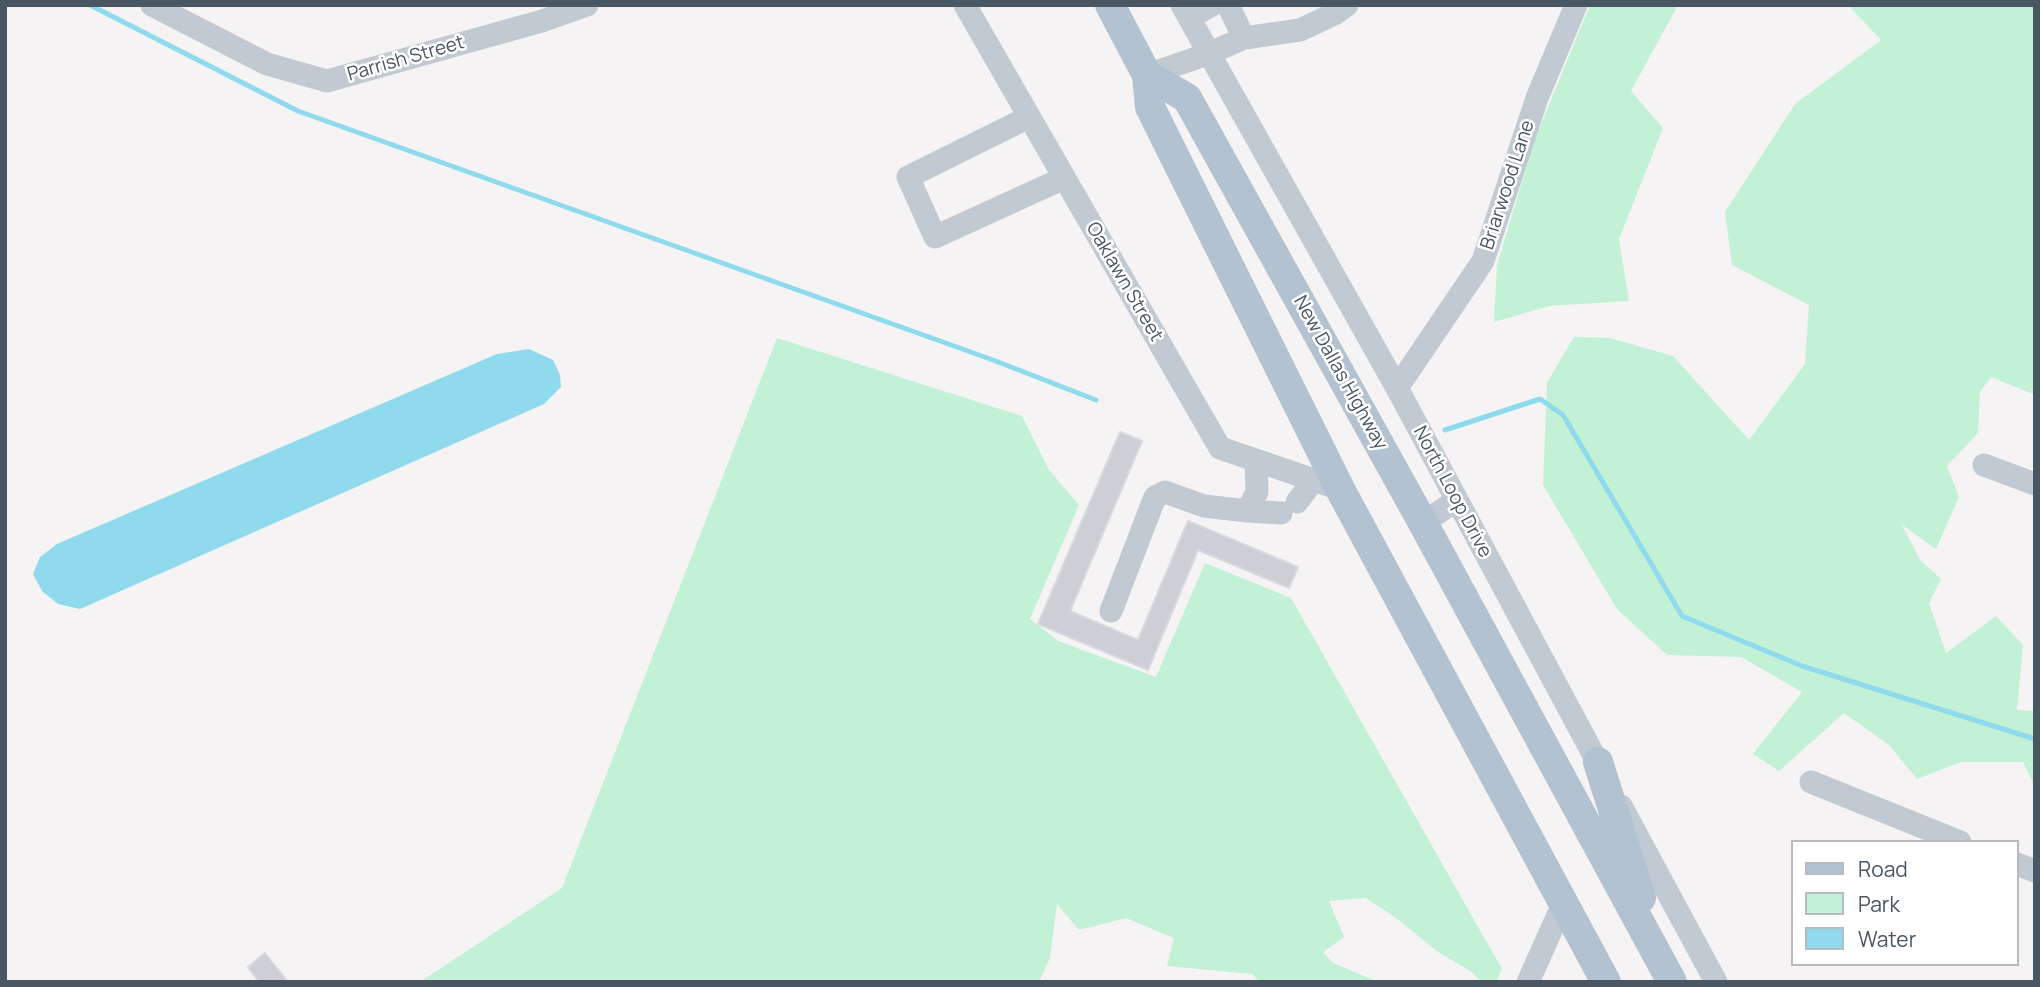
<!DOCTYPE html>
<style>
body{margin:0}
#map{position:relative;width:2040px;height:987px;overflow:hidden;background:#f5f3f3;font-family:Manrope,sans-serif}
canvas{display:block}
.frame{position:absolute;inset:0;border:7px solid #4a5661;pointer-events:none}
.legend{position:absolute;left:1791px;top:840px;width:228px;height:126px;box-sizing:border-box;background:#fff;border:2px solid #b7bbc0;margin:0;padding:9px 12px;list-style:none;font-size:21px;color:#4a5661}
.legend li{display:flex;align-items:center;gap:14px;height:35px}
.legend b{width:35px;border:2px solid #b7bbc0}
</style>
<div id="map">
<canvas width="2040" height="987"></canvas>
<div class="frame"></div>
<ul class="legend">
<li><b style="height:9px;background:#b3c2d1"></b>Road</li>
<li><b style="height:19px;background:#c3f1d5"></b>Park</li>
<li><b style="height:19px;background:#90daee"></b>Water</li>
</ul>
</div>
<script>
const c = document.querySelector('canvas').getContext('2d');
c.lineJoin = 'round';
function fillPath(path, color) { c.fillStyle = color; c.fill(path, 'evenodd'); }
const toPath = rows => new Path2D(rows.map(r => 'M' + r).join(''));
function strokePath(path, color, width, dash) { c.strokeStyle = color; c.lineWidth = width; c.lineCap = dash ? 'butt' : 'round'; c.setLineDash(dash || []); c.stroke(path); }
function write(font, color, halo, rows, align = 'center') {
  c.font = font + ' Manrope,sans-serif'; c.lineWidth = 5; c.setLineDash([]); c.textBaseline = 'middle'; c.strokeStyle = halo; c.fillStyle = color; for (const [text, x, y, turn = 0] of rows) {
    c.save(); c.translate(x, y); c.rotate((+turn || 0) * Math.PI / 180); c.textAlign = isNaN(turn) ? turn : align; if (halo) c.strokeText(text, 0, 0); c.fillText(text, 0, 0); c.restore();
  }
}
const green = toPath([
 [1590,5,1678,5,1631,91,1663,128,1619,239,1629,301,1549,306,1494,322,1497,265,1535,139],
 [1848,5,2035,5,2035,395,1991,377,1980,392,1978,433,1947,466,1959,497,1936,549,1902,525,1920,560,1941,579,1929,603,1946,653,1996,616,2023,645,2017,710,2035,711,2035,787,2023,762,1961,762,1917,779,1889,745,1844,713,1779,771,1753,754,1802,692,1741,657,1667,655,1617,609,1543,485,1547,383,1574,337,1610,338,1673,356,1749,440,1805,364,1809,305,1732,265,1725,212,1795,104,1881,40],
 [777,338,1022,416,1049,470,1079,505,1030,619,1058,641,1156,677,1205,563,1291,598,1502,969,1496,982,1481,982,1472,972,1438,952,1396,918,1366,898,1329,901,1344,937,1323,952,1333,963,1378,982,1260,982,1252,974,1167,966,1174,938,1126,918,1079,930,1057,904,1050,958,1039,982,420,982,562,888]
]);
const water = toPath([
 [529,349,553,360,560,375,561,387,544,404,80,609,58,604,42,591,33,574,40,557,57,544,497,354]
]);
const stream = toPath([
 [90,5,298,111,993,360,1096,400],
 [1445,430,1540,399,1563,415,1682,616,1802,666,2035,739]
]);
const building = toPath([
 [1120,432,1142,441,1070,611,1138,640,1188,521,1298,567,1289,588,1198,550,1148,670,1038,624,1120,432],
 [265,953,288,982,259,982,248,967,265,953]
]);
const minor = toPath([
 [152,5,267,64,327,81,542,21,587,5],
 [965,5,1220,448,1340,489],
 [1182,5,1397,388,1605,776],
 [1228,5,1244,38],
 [1189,18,1212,5],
 [1147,75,1208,54,1244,38,1300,30,1336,13,1347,5],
 [1029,117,908,177,935,237,1064,178],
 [1397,388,1483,261,1537,98,1576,5],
 [1984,465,2035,484],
 [1297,502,1314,480],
 [1247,511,1281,513],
 [1423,523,1457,500],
 [1111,611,1155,497,1165,492,1204,506,1247,511,1257,492,1256,461],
 [1811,782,1960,842],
 [1621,806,1716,982],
 [2017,864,2035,871],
 [1528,982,1563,904]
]);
const major = toPath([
 [1110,5,1147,75,1150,107,1340,489,1606,982],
 [1147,75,1187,98,1423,523,1672,982],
 [1598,762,1641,898]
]);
const streetNames = [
 ["Parrish Street",406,59,-16],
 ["Briarwood Lane",1508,185,-72],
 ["Oaklawn Street",1124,282,60],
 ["New Dallas Highway",1340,373,61],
 ["North Loop Drive",1452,492,62]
];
fillPath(green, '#c3f1d5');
fillPath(water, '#90daee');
strokePath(stream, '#90daee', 5);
fillPath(building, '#cdcfd5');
strokePath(building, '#d7d9de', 2);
strokePath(minor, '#c1cad2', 23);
strokePath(major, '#b3c2d1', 30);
write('19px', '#4a5661', '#fff', streetNames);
</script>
